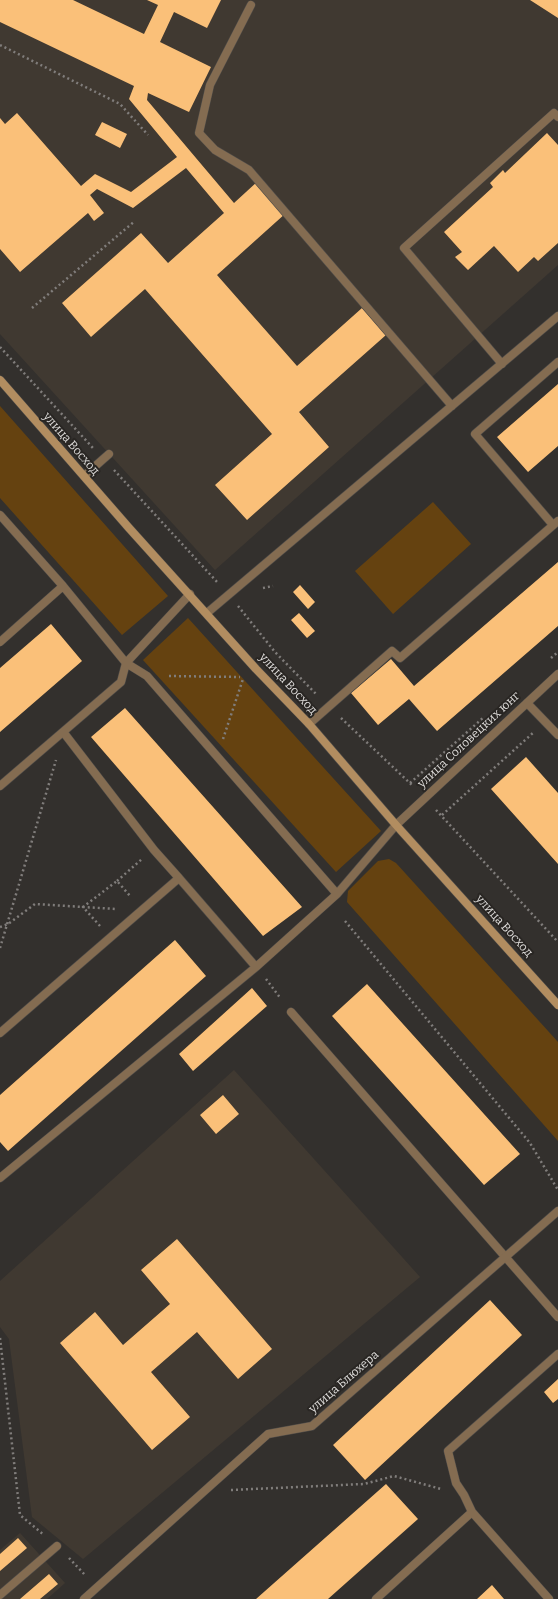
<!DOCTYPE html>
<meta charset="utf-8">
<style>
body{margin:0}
canvas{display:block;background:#33302d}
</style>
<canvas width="558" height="1599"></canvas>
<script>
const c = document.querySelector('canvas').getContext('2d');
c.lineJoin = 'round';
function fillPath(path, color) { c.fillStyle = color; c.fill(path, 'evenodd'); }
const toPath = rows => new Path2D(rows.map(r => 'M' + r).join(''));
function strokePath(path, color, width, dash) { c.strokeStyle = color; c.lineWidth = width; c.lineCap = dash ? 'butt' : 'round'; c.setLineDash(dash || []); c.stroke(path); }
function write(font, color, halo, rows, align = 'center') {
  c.font = font + ' Bitter,serif'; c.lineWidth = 4; c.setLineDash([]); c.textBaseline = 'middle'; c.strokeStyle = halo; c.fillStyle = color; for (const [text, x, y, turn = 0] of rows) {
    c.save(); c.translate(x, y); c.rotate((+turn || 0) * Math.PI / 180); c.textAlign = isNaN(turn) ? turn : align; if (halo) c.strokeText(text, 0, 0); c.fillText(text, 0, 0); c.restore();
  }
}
const built = toPath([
 [0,0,558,0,558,265,215,570,0,334],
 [234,1070,420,1277,83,1559,32,1517,9,1339,0,1327,0,1281],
 [20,1533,65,1583,47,1599,0,1599,0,1550]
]);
const green = toPath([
 [0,406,168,596,122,635,0,498],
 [433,502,471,544,393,614,355,571],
 [188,618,381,831,336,872,143,660],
 [389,859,396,863,558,1042,558,1141,347,902,348,891,378,861]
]);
const building = toPath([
 [0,0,73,0,144,34,158,5,147,0,221,0,207,28,174,12,160,42,211,67,189,112,148,93,147,100,234,203,258,181,286,213,217,275,297,366,362,308,386,335,299,412,329,447,247,520,215,485,272,434,145,289,91,337,62,303,141,233,168,263,224,213,186,168,133,208,97,189,90,195,104,213,94,221,88,213,20,272,0,249,0,118,5,124,17,113,81,186,95,174,131,192,177,157,129,99,134,86,0,22],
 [530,0,558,0,558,18],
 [102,122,127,134,120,148,95,135],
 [547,133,558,145,558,243,538,261,534,257,518,272,494,246,468,270,455,257,462,252,444,232,493,187,490,183,503,170,505,173],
 [558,384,558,446,528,472,497,437],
 [558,562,558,626,437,731,409,699,378,725,351,693,391,659,414,686],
 [300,585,315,602,308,609,293,592],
 [299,613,315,631,307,638,291,620],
 [51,624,82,661,0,732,0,668],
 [125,708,302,907,263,936,91,737],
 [526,757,558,793,558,864,491,789],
 [175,940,206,976,8,1151,0,1142,0,1095],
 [367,984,520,1154,484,1185,332,1016],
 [252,988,267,1006,193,1071,179,1054],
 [223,1095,239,1114,216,1134,200,1115],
 [177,1239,272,1349,238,1379,197,1332,151,1372,190,1417,152,1450,60,1343,95,1312,123,1345,170,1304,141,1270],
 [490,1300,522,1335,365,1480,333,1445],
 [558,1379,558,1399,553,1403,544,1392],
 [386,1484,418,1519,328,1599,256,1599],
 [18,1538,27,1548,0,1571,0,1554],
 [49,1574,58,1584,40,1599,20,1599],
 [492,1585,504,1599,477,1599]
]);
const path = toPath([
 [0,45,120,104,148,135],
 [32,308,135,221],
 [0,347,93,448],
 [114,470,218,583],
 [263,588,273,586],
 [238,606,275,652,317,695],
 [551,658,558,652],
 [169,676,240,677],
 [341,718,413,786],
 [223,739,243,679],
 [410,783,484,717],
 [436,810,558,942],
 [442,815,534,732],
 [117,881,142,859],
 [345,921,530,1143,558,1190],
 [100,926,83,907,117,881,131,897],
 [0,927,8,924,35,904,116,909],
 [0,948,56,760],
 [266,979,281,999],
 [0,1338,20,1515,44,1535],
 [231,1490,364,1484,394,1476,441,1489],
 [69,1558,86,1576]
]);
const lane = toPath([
 [251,5,210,85,199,133,215,150,249,170,452,406],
 [502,364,404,248,554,113,558,117],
 [84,476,109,454],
 [0,515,63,586,126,663,147,676,337,894],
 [553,525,475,434,558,362],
 [207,613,558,316],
 [0,642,63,586],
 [527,703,558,735],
 [309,724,392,651,400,658,558,521],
 [64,733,154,850,179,878],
 [0,786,121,682,126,663,190,594],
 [291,1012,558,1317],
 [0,1033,179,878,256,967,337,894,396,825],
 [0,1178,256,967],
 [472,1512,549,1599],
 [0,1595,57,1546],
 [376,1599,472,1512,464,1495,456,1483,448,1451,558,1354]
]);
const street = toPath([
 [396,825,558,674],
 [84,1599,268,1434,312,1426,558,1211]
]);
const secondary = toPath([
 [0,380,129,528,256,669,309,724,396,825,558,1005]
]);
const streetNames = [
 ["улица Восход",71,444,49],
 ["улица Восход",288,684,47],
 ["улица Соловецких юнг",469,740,-43],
 ["улица Восход",504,926,48],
 ["улица Блюхера",344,1382,-41]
];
fillPath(built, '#403931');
fillPath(green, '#654210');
fillPath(building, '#fac079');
strokePath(lane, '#4f4c49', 9);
strokePath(street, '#4f4c49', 9);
strokePath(secondary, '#4f4c49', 9);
strokePath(path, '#807d7b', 2.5, [2, 3]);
strokePath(lane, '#846c51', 8);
strokePath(street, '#846c51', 8);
strokePath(secondary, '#b28d60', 8);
write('12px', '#dfdddb', '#292623', streetNames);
</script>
